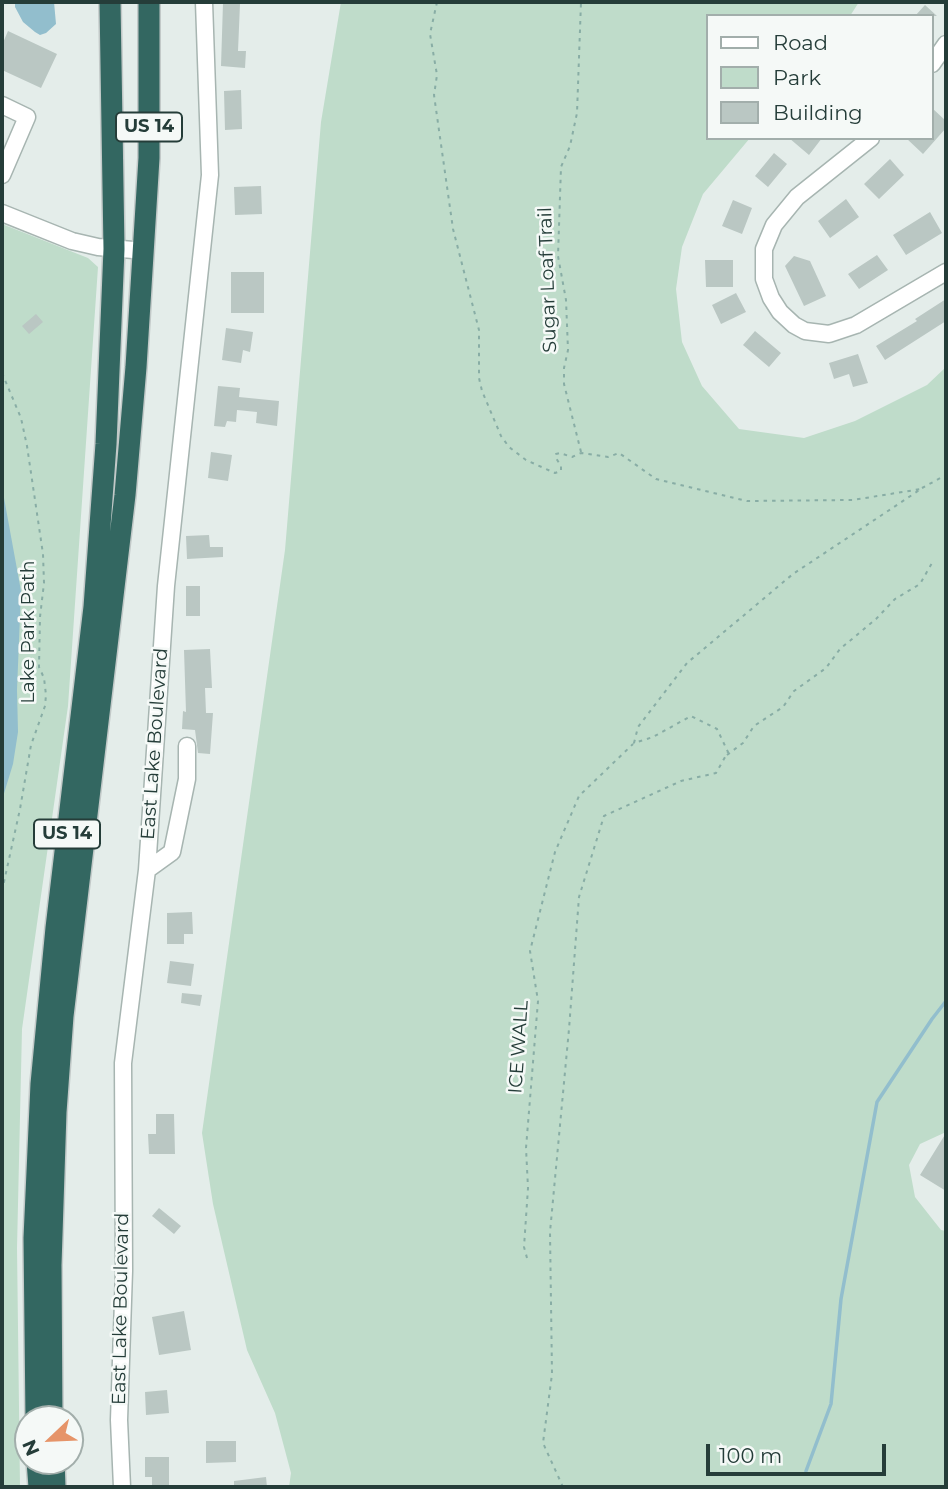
<!DOCTYPE html>
<style>
body{margin:0}
#map{position:relative;width:948px;height:1489px;overflow:hidden;background:#e4edea;font-family:Montserrat,sans-serif}
canvas{display:block}
.frame{position:absolute;inset:0;border:4px solid #253d39;pointer-events:none}
.legend{position:absolute;left:706px;top:14px;width:228px;height:126px;box-sizing:border-box;background:#f5f9f7;border:2px solid #a2aeab;margin:0;padding:9px 12px;list-style:none;font-size:21px;color:#253d39}
.legend li{display:flex;align-items:center;gap:14px;height:35px}
.legend b{width:35px;border:2px solid #a2aeab}
.north{position:absolute;left:14px;top:1405px;width:70px;height:70px;box-sizing:border-box;background:#f5f9f7;border:2px solid #a2aeab;border-radius:50%;rotate:247deg;font-size:19px;font-weight:700;line-height:28px;text-align:center;color:#253d39}
.north::after{content:'';display:block;margin:auto;width:24px;height:32px;background:#e69469;clip-path:polygon(50% 0,100% 100%,50% 72%,0 100%)}
.scale{position:absolute;left:706px;top:1444px;width:180px;height:32px;box-sizing:border-box;border:4px solid #253d39;border-top:0;padding-left:9px;font-size:21px;line-height:24px;white-space:nowrap;color:#253d39;-webkit-text-stroke:5px #f5f9f7;paint-order:stroke}
</style>
<div id="map">
<canvas width="948" height="1489"></canvas>
<div class="frame"></div>
<ul class="legend">
<li><b style="height:9px;background:#fff"></b>Road</li>
<li><b style="height:19px;background:#bfdcca"></b>Park</li>
<li><b style="height:19px;background:#bac7c3"></b>Building</li>
</ul>
<div class="north">N</div>
<div class="scale">100 m</div>
</div>
<script>
const c = document.querySelector('canvas').getContext('2d');
c.lineJoin = 'round';
function fillPath(path, color) { c.fillStyle = color; c.fill(path, 'evenodd'); }
const toPath = rows => new Path2D(rows.map(r => 'M' + r).join(''));
function strokePath(path, color, width, dash) { c.strokeStyle = color; c.lineWidth = width; c.lineCap = dash ? 'butt' : 'round'; c.setLineDash(dash || []); c.stroke(path); }
function write(font, color, halo, rows, align = 'center') {
  c.font = font + ' Montserrat,sans-serif'; c.lineWidth = 5; c.setLineDash([]); c.textBaseline = 'middle'; c.strokeStyle = halo; c.fillStyle = color; for (const [text, x, y, turn = 0] of rows) {
    c.save(); c.translate(x, y); c.rotate((+turn || 0) * Math.PI / 180); c.textAlign = isNaN(turn) ? turn : align; if (halo) c.strokeText(text, 0, 0); c.fillText(text, 0, 0); c.restore();
  }
}
const green = toPath([
 [341,2,859,2,850,16,708,16,708,138,750,138,703,194,682,247,676,289,682,342,702,386,739,429,804,438,855,421,927,385,946,367,946,1132,920,1144,909,1165,915,1197,941,1230,946,1231,946,1487,289,1487,291,1473,275,1413,247,1350,213,1204,202,1133,285,550,321,122],
 [2,224,88,258,98,267,68,706,22,1029,17,1248,20,1487,2,1487]
]);
const water = toPath([
 [15,2,54,2,56,24,46,33,40,35,35,32,23,22,15,7],
 [2,487,21,591,17,690,18,732,13,764,2,800]
]);
const stream = toPath([
 [806,1471,831,1404,841,1299,877,1102,932,1019,946,1001]
]);
const building = toPath([
 [223,3,240,4,238,51,246,51,245,68,221,66],
 [925,5,937,16,915,16],
 [8,31,57,54,41,88,2,70,2,45],
 [241,90,242,129,225,130,224,91],
 [932,108,946,121,946,128,923,154,906,138,932,138],
 [789,138,822,138,809,155],
 [774,153,787,164,768,187,755,176],
 [890,159,904,175,879,199,864,184],
 [261,186,262,214,235,215,234,187],
 [846,199,859,217,830,238,818,221],
 [733,200,752,208,742,234,722,226],
 [930,212,942,233,906,255,893,235],
 [877,255,888,270,859,289,848,274],
 [794,256,810,261,826,296,804,306,785,266],
 [705,260,733,260,733,287,706,287],
 [231,272,264,272,264,313,231,313],
 [736,293,746,312,721,324,712,305],
 [946,299,946,321,885,360,876,346,917,321,915,319],
 [36,314,43,322,29,334,22,326],
 [226,328,253,332,250,352,243,350,241,363,222,360],
 [755,331,781,353,769,367,743,345],
 [858,354,868,383,853,387,849,374,834,379,829,363],
 [218,386,240,388,239,397,279,401,277,426,256,423,257,412,237,410,236,422,227,421,225,427,214,426],
 [211,452,232,455,228,481,208,478],
 [209,535,210,547,223,547,223,557,187,559,186,536],
 [186,586,200,586,200,616,186,616],
 [210,649,212,688,205,688,206,713,213,713,210,754,198,753,195,730,182,729,183,711,186,712,184,650],
 [192,912,193,934,184,934,184,944,167,944,167,913],
 [170,961,194,964,191,986,167,983],
 [182,993,202,995,200,1006,181,1003],
 [156,1114,174,1114,175,1154,149,1154,148,1134,156,1134],
 [946,1133,946,1191,920,1175],
 [159,1208,181,1226,174,1234,152,1216],
 [184,1311,191,1350,159,1355,152,1317],
 [167,1390,169,1413,146,1415,145,1392],
 [206,1441,236,1441,236,1462,206,1463],
 [145,1457,169,1457,169,1487,152,1487,152,1477,145,1477],
 [266,1477,267,1487,234,1487,234,1481]
]);
const path = toPath([
 [437,2,430,34,437,75,434,95,453,229,479,330,479,378,482,391,501,436,509,447,526,460,555,473,561,471,561,466,556,458,556,454,560,453,572,457,581,453],
 [2,373,21,418,27,446,43,554,44,583,40,617,39,667,44,678,46,695,45,706,31,745,20,809,2,891],
 [581,452,564,384,564,368,568,350,566,300,558,256,561,167,570,146,577,113,581,2],
 [922,488,946,475],
 [727,755,743,743,754,726,783,707,794,691,826,668,840,649,876,619,895,599,920,584,932,563],
 [527,1258,524,1247,528,1188,526,1148,538,1001,530,951,555,852,579,796,633,744],
 [563,1487,543,1443,552,1374,550,1232,569,1029,579,897,604,816,681,781,716,773,728,752,717,729,691,716,653,737,634,743,638,727,687,663,793,574,921,489,853,500,747,501,656,479,619,453,608,457,581,453]
]);
const minor = toPath([
 [932,64,946,44],
 [2,105,27,117,2,175],
 [871,138,797,197,774,225,764,249,764,279,771,298,780,312,794,325,805,331,829,334,856,325,946,272],
 [2,213,72,241,98,247,145,251],
 [147,870,172,852,187,779,187,746],
 [122,1487,119,1420,124,1271,123,1063,147,870,166,586,210,175,204,2]
]);
const highway = toPath([
 [36,1419,34,1238,41,1084,56,928,94,607,106,444,114,249,110,2],
 [52,1419,51,1265,56,1112,63,1016,125,495,136,367,149,158,149,2],
 [37,1461,39,1487],
 [54,1461,55,1487]
]);
const shields = [
 [149,127,66],
 [67,834,66]
];
const shieldNames = [
 ["US 14",149,127],
 ["US 14",67,834]
];
const streetNames = [
 ["Sugar Loaf Trail",548,280,-92],
 ["Lake Park Path",28,632,-90],
 ["East Lake Boulevard",155,744,-86],
 ["ICE WALL",519,1047,-86],
 ["East Lake Boulevard",121,1309,-89]
];
fillPath(green, '#bfdcca');
fillPath(water, '#92becd');
strokePath(stream, '#92becd', 3.5);
fillPath(building, '#bac7c3');
strokePath(minor, '#a7b5b1', 19);
strokePath(highway, '#c2c9c8', 24);
strokePath(path, '#88ada5', 2, [3.5, 5]);
strokePath(minor, '#fff', 16);
strokePath(highway, '#336761', 21);
for (const [x, y, w] of shields) { const box = new Path2D(); box.roundRect(x - w / 2, y - 14.5, w, 29, 5); c.fillStyle = '#f5f9f7'; c.fill(box); strokePath(box, '#253d39', 2); }
write('bold 18px', '#253d39', null, shieldNames);
write('19px', '#253d39', '#f5f9f7', streetNames);
</script>
